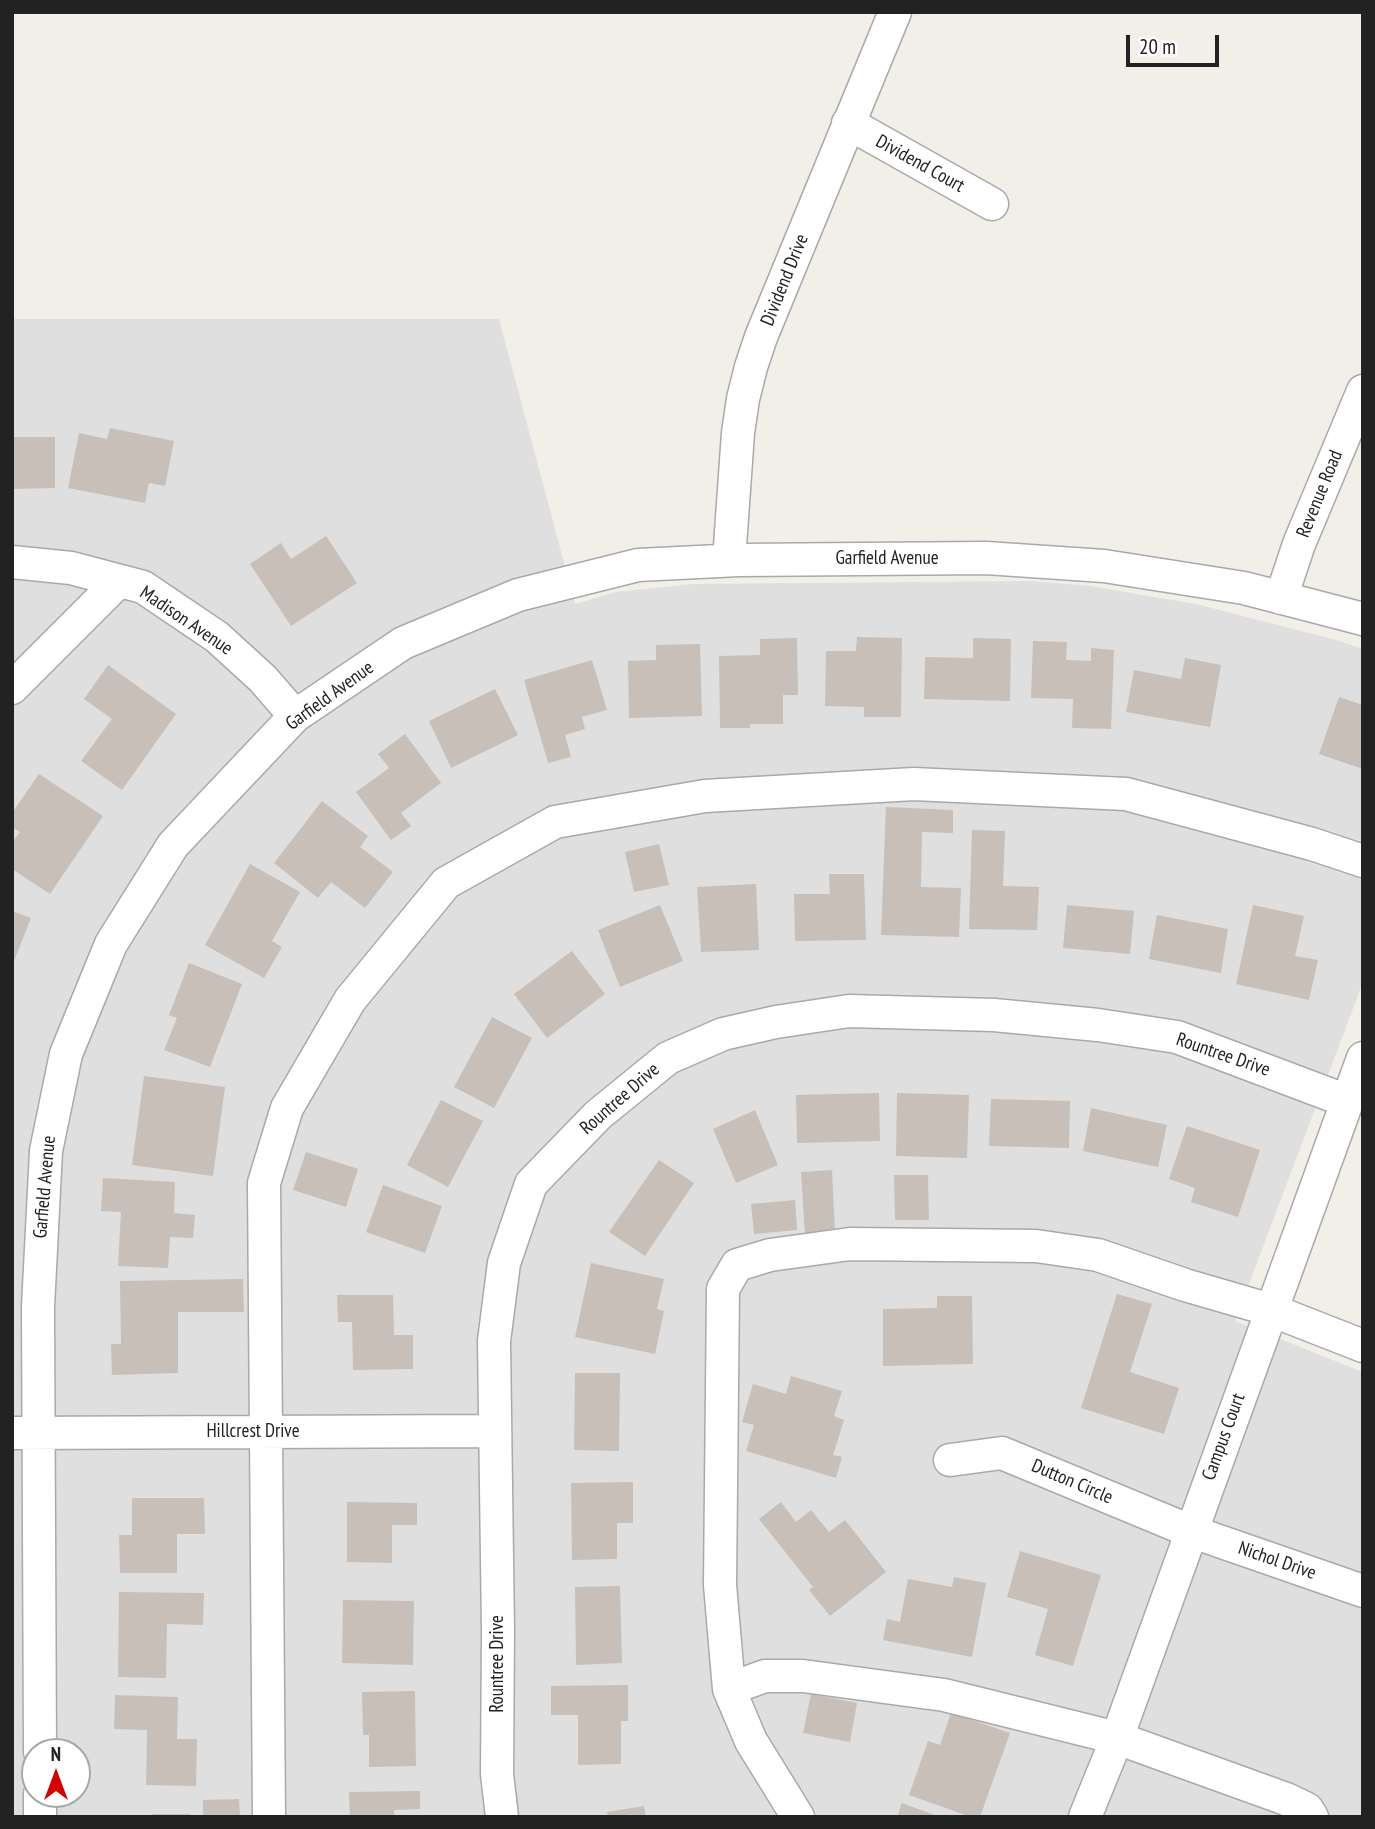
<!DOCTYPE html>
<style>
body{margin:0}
#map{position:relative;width:1375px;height:1829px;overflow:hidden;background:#f2efe9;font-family:"PT Sans Narrow",sans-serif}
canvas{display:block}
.frame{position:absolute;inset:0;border:14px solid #222;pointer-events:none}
.north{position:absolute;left:21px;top:1738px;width:70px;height:70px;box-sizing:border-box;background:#fff;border:2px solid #a7a7a7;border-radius:50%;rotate:0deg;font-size:19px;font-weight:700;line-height:28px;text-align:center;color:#222}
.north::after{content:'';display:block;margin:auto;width:24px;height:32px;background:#d40000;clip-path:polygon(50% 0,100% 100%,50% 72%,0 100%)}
.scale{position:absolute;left:1126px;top:35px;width:93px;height:32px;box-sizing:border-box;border:4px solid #222;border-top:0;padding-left:9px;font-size:21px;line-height:24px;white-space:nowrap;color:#222;-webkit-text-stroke:5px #fff;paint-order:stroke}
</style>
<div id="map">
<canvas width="1375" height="1829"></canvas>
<div class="frame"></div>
<div class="north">N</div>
<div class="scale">20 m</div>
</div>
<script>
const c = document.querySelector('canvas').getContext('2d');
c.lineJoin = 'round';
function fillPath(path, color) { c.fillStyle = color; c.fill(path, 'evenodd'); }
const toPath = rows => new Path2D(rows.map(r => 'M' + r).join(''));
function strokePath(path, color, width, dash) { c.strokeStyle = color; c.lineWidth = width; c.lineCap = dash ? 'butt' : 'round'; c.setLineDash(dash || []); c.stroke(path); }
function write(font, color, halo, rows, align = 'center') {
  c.font = font + ' "PT Sans Narrow",sans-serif'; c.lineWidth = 5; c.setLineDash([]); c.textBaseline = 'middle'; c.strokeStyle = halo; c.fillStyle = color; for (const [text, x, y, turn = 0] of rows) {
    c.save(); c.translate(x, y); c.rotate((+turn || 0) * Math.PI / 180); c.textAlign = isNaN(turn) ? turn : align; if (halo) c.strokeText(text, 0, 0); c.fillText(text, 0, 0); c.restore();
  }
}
const residential = toPath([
 [12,319,499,319,575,604,616,592,692,584,1031,581,1090,586,1196,604,1340,641,1363,649,1363,982,1235,1321,1363,1372,1363,1817,12,1817],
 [35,1752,77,1752,77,1794,35,1794]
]);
const building = toPath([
 [110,428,174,441,165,486,149,483,145,503,68,488,79,433,107,439],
 [12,437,55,437,55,488,12,489],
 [326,536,357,583,291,626,250,564,281,543,291,559],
 [857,637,902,638,901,717,864,717,864,707,825,706,826,651,856,651],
 [797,638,798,695,783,695,783,724,750,724,750,728,720,728,719,656,760,655,760,639],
 [973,638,1011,639,1010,701,924,699,925,657,973,658],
 [1033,641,1067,642,1066,660,1091,661,1091,648,1114,650,1111,729,1072,728,1073,699,1031,698],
 [700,644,702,716,629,718,628,661,656,660,656,645],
 [1185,658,1221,665,1210,727,1126,712,1134,670,1181,679],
 [592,660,607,710,582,717,585,729,565,735,571,757,548,763,524,680],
 [108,665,176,714,122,790,81,761,112,719,84,699],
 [495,689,518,735,451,768,429,721],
 [1339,697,1363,705,1363,769,1319,754],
 [405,734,441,783,401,813,411,826,391,840,356,792,389,768,378,754],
 [39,774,103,816,50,894,12,869,12,843,20,832,12,827,12,813],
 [322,801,368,836,360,847,393,872,365,908,331,882,318,898,274,863],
 [886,807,953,810,953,833,922,832,921,887,961,888,959,937,881,935],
 [972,830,1005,831,1003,886,1039,887,1037,930,969,929],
 [659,844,669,885,634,892,625,852],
 [250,864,300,892,272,941,282,947,264,978,205,945],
 [829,874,864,874,866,940,795,941,794,894,830,894],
 [756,884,759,950,701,952,697,887],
 [660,905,683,961,620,987,598,930],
 [1067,905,1134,911,1130,954,1063,948],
 [1253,905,1304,916,1295,956,1318,960,1309,1000,1236,984],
 [12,911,31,918,12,966],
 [1157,915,1228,929,1221,973,1149,959],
 [572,951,605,994,547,1038,514,994],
 [189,963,242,984,210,1067,164,1050,177,1018,169,1015],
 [492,1017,532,1038,494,1108,454,1087],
 [144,1076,225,1087,213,1176,132,1165],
 [879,1093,880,1141,797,1143,796,1095],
 [897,1093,969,1095,967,1158,896,1156],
 [991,1099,1070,1101,1069,1148,989,1146],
 [441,1100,483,1121,448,1187,407,1165],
 [1091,1108,1167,1125,1158,1167,1083,1151],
 [755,1110,778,1165,736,1183,713,1129],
 [1187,1126,1260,1150,1238,1217,1191,1202,1195,1188,1169,1179],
 [306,1152,358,1169,346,1207,293,1190],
 [659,1160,694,1183,645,1256,609,1232],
 [832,1170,835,1233,805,1235,801,1172],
 [894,1175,928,1175,929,1220,895,1220],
 [103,1178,175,1182,174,1213,195,1215,193,1238,170,1237,168,1268,118,1266,121,1212,101,1211],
 [383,1185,442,1206,425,1253,366,1232],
 [795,1200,797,1230,754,1234,751,1204],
 [591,1263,664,1279,657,1309,664,1311,655,1354,575,1337],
 [243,1279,244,1312,178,1312,178,1373,112,1375,111,1344,121,1344,120,1281],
 [1117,1294,1152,1304,1130,1372,1179,1388,1164,1434,1081,1408],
 [337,1295,393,1295,394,1335,413,1335,413,1369,353,1370,352,1322,338,1322],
 [937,1296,972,1296,973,1364,883,1366,883,1309,937,1308],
 [575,1373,620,1373,619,1451,574,1450],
 [791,1376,842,1391,834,1416,844,1420,833,1455,842,1457,836,1478,746,1451,754,1425,742,1422,753,1384,786,1394],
 [633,1482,633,1523,617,1523,617,1559,572,1560,571,1483],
 [132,1498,204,1498,205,1534,177,1534,177,1573,120,1573,119,1535,132,1535],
 [347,1502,417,1503,417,1525,392,1525,392,1563,347,1562],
 [781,1502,796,1522,811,1510,829,1532,845,1520,886,1572,830,1616,809,1590,813,1587,759,1519],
 [1020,1551,1101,1575,1073,1666,1035,1655,1048,1609,1007,1597],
 [954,1577,986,1583,972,1657,883,1640,887,1619,900,1622,908,1579,952,1587],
 [620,1586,622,1663,576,1665,575,1587],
 [119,1592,204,1593,203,1625,167,1624,166,1678,118,1677],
 [343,1600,414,1601,413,1665,342,1663],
 [628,1685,628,1721,621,1721,621,1764,578,1765,578,1715,551,1715,551,1686],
 [415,1691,416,1766,369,1767,369,1735,363,1735,362,1692],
 [811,1694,857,1703,850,1742,803,1733],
 [115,1695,178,1697,177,1739,197,1739,196,1786,146,1785,147,1730,114,1729],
 [951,1713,1010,1733,980,1817,971,1817,909,1795,928,1741,940,1745],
 [420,1791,420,1809,394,1810,394,1817,350,1817,349,1792],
 [239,1799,240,1817,203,1817,203,1800],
 [902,1803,937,1816,937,1817,897,1817],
 [644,1806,646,1817,608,1817,607,1812],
 [152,1814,190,1814,190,1817,152,1817]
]);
const minor = toPath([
 [848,123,992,204],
 [729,560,738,433,743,399,751,367,761,337,895,12],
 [12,562,71,568,143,587,217,637,263,679,295,716],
 [1281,598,1299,544,1363,391],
 [12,688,119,581],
 [12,1433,494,1431],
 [950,1460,1002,1453,1190,1531,1363,1591],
 [729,1689,765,1676,803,1676,944,1695,1117,1738,1286,1799,1307,1809,1312,1817],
 [40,1752,38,1307,46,1151,66,1054,111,944,173,845,295,716,403,643,518,595,638,565,739,560,986,558,1104,566,1244,588,1363,619],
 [40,1794,40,1817],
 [269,1817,264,1183,287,1108,350,1000,446,883,555,822,705,796,914,784,1126,794,1312,844,1363,861],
 [502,1817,497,1774,498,1631,494,1341,504,1263,531,1184,598,1115,668,1058,723,1034,776,1022,849,1011,994,1015,1098,1025,1177,1037,1347,1101],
 [798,1817,751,1741,729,1689,720,1585,723,1289,737,1265,770,1255,850,1244,1036,1246,1098,1255,1185,1285,1271,1310,1363,1346],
 [1085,1817,1117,1738,1363,1058]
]);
const streetNames = [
 ["Dividend Court",920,164,29],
 ["Dividend Drive",785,280,-68],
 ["Revenue Road",1320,494,-68],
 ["Garfield Avenue",887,559],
 ["Madison Avenue",186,621,34],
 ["Garfield Avenue",330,696,-36],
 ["Rountree Drive",1223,1055,19],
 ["Rountree Drive",620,1099,-41],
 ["Garfield Avenue",45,1187,-85],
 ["Hillcrest Drive",253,1432],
 ["Campus Court",1224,1437,-70],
 ["Dutton Circle",1072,1482,23],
 ["Nichol Drive",1277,1561,19],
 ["Rountree Drive",498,1664,-90]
];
fillPath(residential, '#e0dfdf');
fillPath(building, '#c7bfb8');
strokePath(minor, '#a9a9a9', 35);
strokePath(minor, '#fff', 32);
write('19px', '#222', '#fff', streetNames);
</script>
